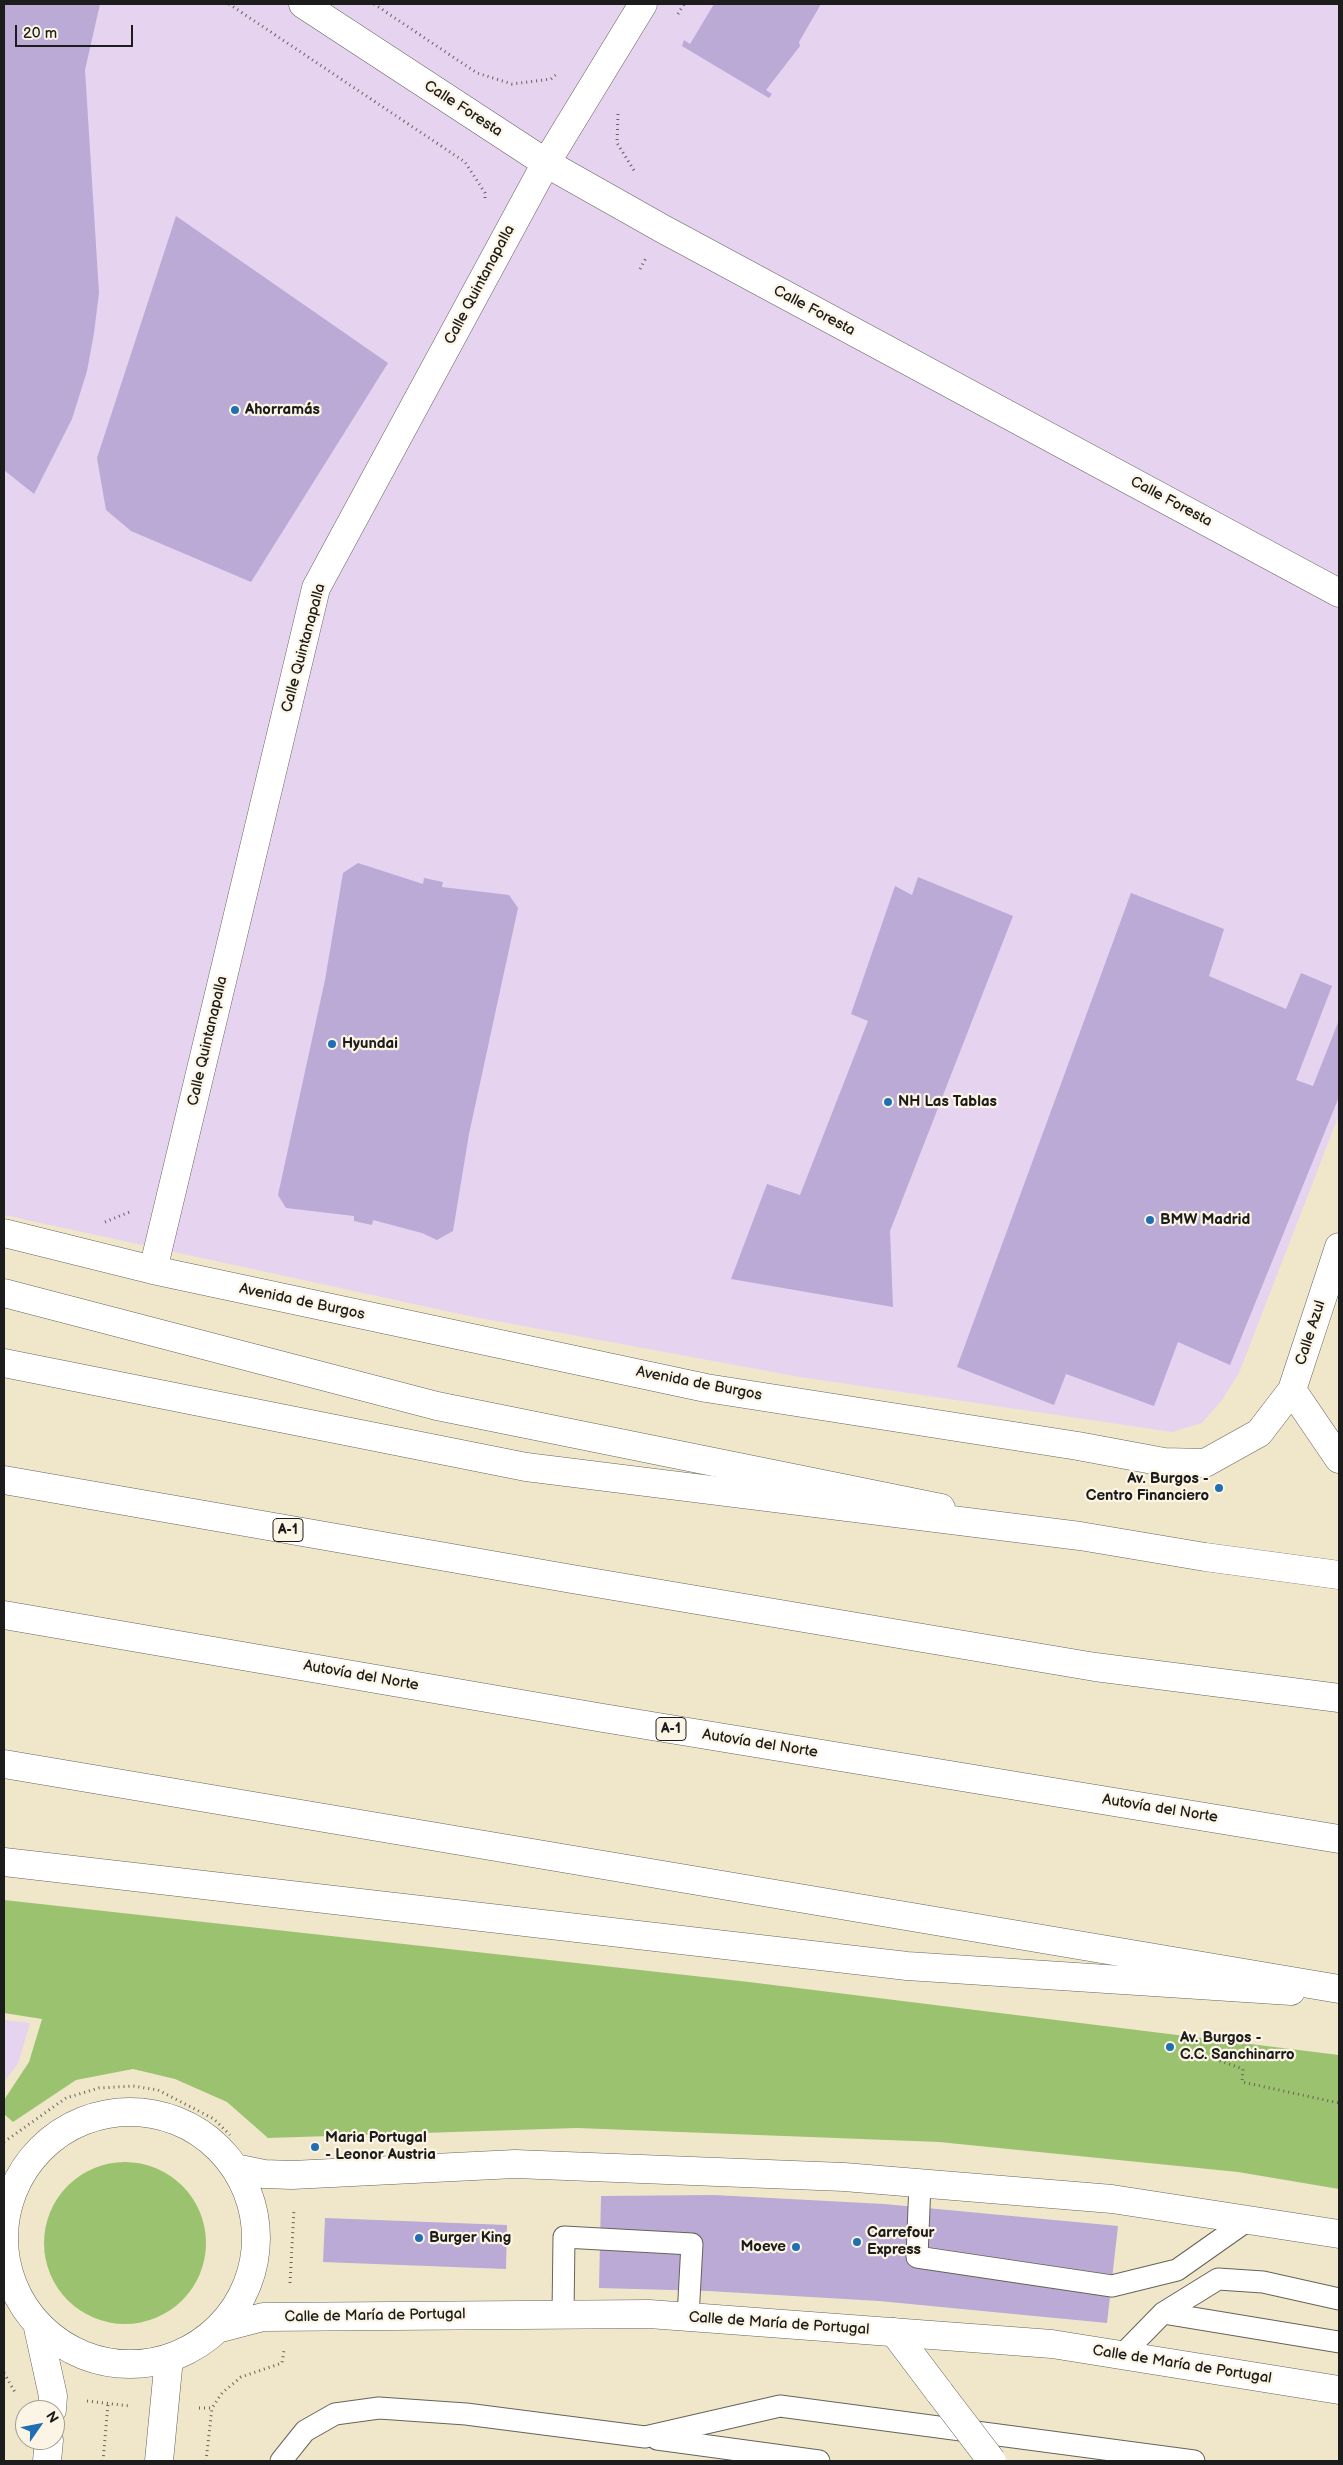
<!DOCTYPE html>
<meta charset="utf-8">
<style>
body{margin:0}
#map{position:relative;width:1343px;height:2465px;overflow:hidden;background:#f0e7cb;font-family:"Balsamiq Sans",sans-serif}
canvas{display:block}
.frame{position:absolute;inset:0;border:5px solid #1c1c1c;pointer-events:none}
.north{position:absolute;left:15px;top:2400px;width:50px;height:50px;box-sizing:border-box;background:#fcf5e5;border:1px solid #a29e95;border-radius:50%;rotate:57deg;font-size:14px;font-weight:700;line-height:20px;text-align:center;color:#1c1c1c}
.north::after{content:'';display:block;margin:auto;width:18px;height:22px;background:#1f6fb2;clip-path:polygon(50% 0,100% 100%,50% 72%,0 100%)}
.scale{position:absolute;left:15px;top:25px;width:118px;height:22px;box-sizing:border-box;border:2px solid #1c1c1c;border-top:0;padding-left:6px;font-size:15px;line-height:18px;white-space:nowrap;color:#1c1c1c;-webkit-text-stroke:4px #fcf5e5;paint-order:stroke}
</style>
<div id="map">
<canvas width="1343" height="2465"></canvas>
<div class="frame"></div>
<div class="north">N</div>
<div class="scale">20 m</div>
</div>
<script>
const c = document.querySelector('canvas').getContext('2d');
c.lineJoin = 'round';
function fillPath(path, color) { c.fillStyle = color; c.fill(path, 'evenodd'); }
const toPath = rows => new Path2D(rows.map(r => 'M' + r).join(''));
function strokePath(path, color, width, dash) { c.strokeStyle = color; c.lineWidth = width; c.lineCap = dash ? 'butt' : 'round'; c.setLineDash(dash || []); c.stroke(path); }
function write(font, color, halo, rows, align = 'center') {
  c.font = font + ' "Balsamiq Sans",sans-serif'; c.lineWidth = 4.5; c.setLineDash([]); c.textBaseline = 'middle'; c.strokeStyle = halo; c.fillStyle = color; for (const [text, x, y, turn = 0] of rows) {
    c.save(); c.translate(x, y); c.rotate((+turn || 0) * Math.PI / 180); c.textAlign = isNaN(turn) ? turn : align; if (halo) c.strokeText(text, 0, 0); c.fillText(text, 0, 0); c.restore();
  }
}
const built = toPath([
 [4,4,1339,4,1339,1115,1239,1373,1222,1400,1202,1423,1172,1432,800,1377,469,1316,4,1215],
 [4,2020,30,2023,18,2064,4,2082]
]);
const green = toPath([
 [4,1900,749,1982,1339,2055,1339,2189,1238,2172,939,2142,577,2128,268,2138,227,2102,175,2079,133,2069,76,2080,13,2122,4,2114,4,2100,29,2062,42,2019,4,2013],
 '44 2243a81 81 0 1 1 162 0a81 81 0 1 1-162 0Z'
]);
const building = toPath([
 [4,4,100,4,85,70,99,293,94,333,87,371,72,419,34,494,4,470],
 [714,4,821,4,799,42,800,46,766,90,772,94,769,98,682,46,684,40,690,44],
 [176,216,388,363,251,582,131,531,106,510,97,458],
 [358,863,423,884,424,878,443,882,442,887,509,895,518,908,469,1134,453,1231,437,1240,422,1233,373,1220,372,1225,354,1221,354,1216,286,1208,278,1195,325,980,343,873],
 [918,877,1013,916,890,1231,893,1307,731,1279,767,1184,800,1195,868,1021,851,1014,895,886,912,895],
 [1131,893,1224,929,1209,976,1286,1009,1301,973,1332,986,1296,1080,1313,1086,1339,1020,1339,1097,1230,1365,1178,1342,1154,1406,1066,1374,1054,1405,957,1367],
 [714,2195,884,2204,1118,2226,1107,2323,879,2301,708,2291,599,2288,601,2196],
 [325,2218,507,2225,506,2269,323,2262]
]);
const path = toPath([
 [229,4,465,162,485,193,485,199],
 [374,4,477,73,512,84,551,79,558,73],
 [678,14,684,4],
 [618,114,617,143,635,172],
 [640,269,646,258],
 [105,1222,132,1211],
 [1215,2059,1243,2069,1242,2082,1339,2103],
 [4,2142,66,2098,99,2088,133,2086,158,2090,214,2119,230,2135],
 [290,2283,294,2209],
 [4,2373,16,2394],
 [87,2401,130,2406],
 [199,2408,212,2408,222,2393,241,2377,282,2363,284,2351],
 [103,2461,108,2404],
 [206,2461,212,2408]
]);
const service = toPath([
 [920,2183,917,2257,1112,2286,1177,2270,1248,2220],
 [1163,2313,1339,2342],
 [563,2315,564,2237,692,2244,688,2317],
 [1122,2355,1163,2313,1218,2279,1263,2282,1339,2299],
 [657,2439,819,2461],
 [281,2461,305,2431,335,2414,379,2408,466,2414,645,2437,780,2406,1194,2461]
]);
const pedestrian = toPath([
 [894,2332,940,2393]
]);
const minor = toPath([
 [303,4,546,163,663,229,1339,593],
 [4,1233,153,1270,706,1388,1078,1446,1164,1462,1205,1463,1259,1433,1292,1390,1339,1247],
 [153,1270,316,588,546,163,643,4],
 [1292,1390,1339,1459],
 '4 2238a126 126 0 1 1 252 0a126 126 0 1 1-252 0Z',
 [235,2168,264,2174,292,2175,515,2164,844,2177,1112,2199,1339,2234],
 [37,2323,53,2396,52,2410],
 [217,2329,263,2317,649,2314,1052,2344,1339,2390],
 [47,2461,49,2440],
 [159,2461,169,2358]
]);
const tertiary = toPath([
 [4,1293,437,1406,941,1508],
 [4,1862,907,1966,1291,1991]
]);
const motorway = toPath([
 [4,1363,526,1467,1080,1536,1205,1557,1339,1575],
 [4,1480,572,1579,1095,1667,1339,1698],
 [4,1615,597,1717,1339,1839],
 [4,1764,1339,1989]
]);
const pedestrianBridge = toPath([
 [940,2393,992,2461]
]);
const markers = [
 [235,410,5,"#1f6fb2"],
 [332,1044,5,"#1f6fb2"],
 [888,1102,5,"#1f6fb2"],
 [1150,1220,5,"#1f6fb2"],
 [1219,1488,5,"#1f6fb2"],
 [1170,2047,5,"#1f6fb2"],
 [315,2147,5,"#1f6fb2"],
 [419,2238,5,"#1f6fb2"],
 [857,2242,5,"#1f6fb2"],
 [796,2247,5,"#1f6fb2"]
];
const shields = [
 [288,1530,30],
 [671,1729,30]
];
const shieldNames = [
 ["A-1",288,1530],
 ["A-1",671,1729]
];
const streetNames = [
 ["Calle Foresta",463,109,33],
 ["Calle Quintanapalla",480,285,-62],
 ["Calle Foresta",814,311,28],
 ["Calle Foresta",1171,502,28],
 ["Calle Quintanapalla",304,648,-75],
 ["Calle Quintanapalla",208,1041,-77],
 ["Avenida de Burgos",302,1302,12],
 ["Calle Azul",1311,1333,-72],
 ["Avenida de Burgos",699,1384,11],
 ["Autovía del Norte",361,1676,10],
 ["Autovía del Norte",760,1744,9],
 ["Autovía del Norte",1160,1809,9],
 ["Calle de María de Portugal",375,2316,-1],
 ["Calle de María de Portugal",779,2324,4],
 ["Calle de María de Portugal",1182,2365,9]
];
const poiNames = [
 ["Ahorramás",245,410],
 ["Hyundai",342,1044],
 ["NH Las Tablas",898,1102],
 ["BMW Madrid",1160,1220],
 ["Av. Burgos -",1209,1479,"right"],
 ["Centro Financiero",1209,1496,"right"],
 ["Av. Burgos -",1180,2038],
 ["C.C. Sanchinarro",1180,2055],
 ["Maria Portugal",325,2138],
 ["- Leonor Austria",325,2155],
 ["Carrefour",867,2233],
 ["Express",867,2250],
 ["Burger King",429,2238],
 ["Moeve",786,2247,"right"]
];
fillPath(built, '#e6d3f0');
fillPath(green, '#9bc36f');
fillPath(building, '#baaad5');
strokePath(service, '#666359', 23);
strokePath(pedestrian, '#666359', 29);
strokePath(minor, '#666359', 29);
strokePath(tertiary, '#666359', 29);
strokePath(motorway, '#666359', 29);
strokePath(path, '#666359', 3, [1, 4]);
strokePath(service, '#fff', 21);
strokePath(pedestrian, '#fff', 28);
strokePath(minor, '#fff', 28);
strokePath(tertiary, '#fff', 28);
strokePath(motorway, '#fff', 28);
strokePath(pedestrianBridge, '#666359', 29, []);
strokePath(pedestrianBridge, '#fff', 28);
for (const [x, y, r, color] of markers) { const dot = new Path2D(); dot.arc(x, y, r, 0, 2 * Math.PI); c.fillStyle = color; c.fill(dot); strokePath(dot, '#fcf5e5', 2); }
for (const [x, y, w] of shields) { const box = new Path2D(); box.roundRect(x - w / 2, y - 11.5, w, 23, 4); c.fillStyle = '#fcf5e5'; c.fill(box); strokePath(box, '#1c1c1c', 1); }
write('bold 14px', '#1c1c1c', null, shieldNames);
write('15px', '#1c1c1c', '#fcf5e5', streetNames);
write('bold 15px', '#1c1c1c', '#fcf5e5', poiNames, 'left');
</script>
